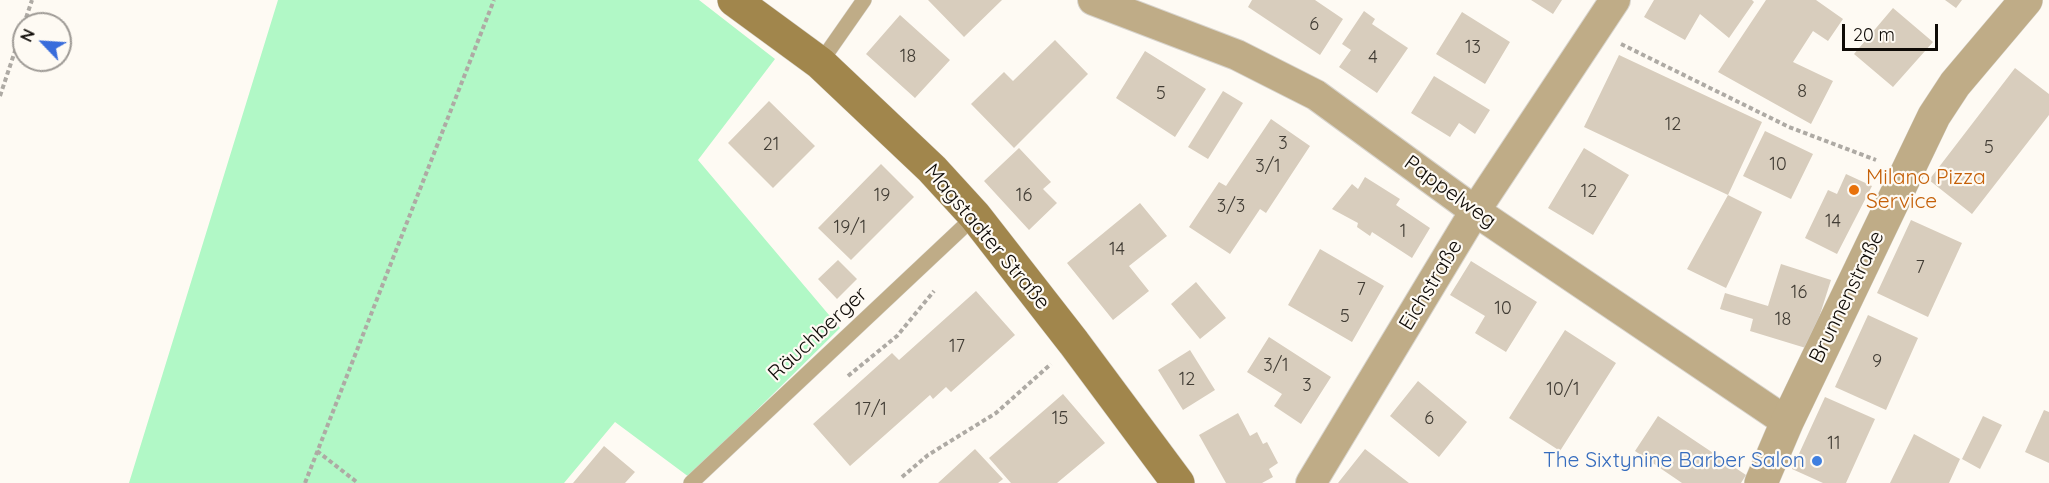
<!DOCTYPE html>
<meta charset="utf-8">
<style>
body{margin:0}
#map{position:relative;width:2049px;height:483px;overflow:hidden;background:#fefaf3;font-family:Quicksand,sans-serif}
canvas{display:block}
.north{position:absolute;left:12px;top:12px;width:60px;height:60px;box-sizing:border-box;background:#fefaf3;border:2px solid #9e9a95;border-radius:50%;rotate:295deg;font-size:16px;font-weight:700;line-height:24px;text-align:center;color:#0f0b07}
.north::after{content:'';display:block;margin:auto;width:21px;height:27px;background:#386cdb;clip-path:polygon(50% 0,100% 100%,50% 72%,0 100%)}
.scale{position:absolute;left:1842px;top:24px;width:96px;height:27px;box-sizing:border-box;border:3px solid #0f0b07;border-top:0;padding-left:8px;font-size:18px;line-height:21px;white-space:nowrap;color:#0f0b07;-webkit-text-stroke:4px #fefaf3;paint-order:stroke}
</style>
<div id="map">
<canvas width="2049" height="483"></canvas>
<div class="north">N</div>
<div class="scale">20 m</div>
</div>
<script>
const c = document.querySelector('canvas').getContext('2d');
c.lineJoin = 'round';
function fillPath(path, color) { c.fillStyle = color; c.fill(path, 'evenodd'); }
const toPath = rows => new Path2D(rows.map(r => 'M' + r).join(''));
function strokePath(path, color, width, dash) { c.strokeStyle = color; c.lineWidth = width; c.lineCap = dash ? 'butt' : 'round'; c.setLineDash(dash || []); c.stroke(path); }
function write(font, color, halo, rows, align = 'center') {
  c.font = font + ' Quicksand,sans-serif'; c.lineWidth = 4.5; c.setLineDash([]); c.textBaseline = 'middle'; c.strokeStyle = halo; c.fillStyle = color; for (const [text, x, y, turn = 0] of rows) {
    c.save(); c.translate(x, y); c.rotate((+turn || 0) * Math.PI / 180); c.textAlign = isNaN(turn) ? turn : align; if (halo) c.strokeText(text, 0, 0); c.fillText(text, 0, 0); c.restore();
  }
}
const green = toPath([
 [278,0,699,0,775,59,698,160,840,328,689,477,615,422,564,483,129,483]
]);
const building = toPath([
 [928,0,1002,0,964,37],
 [1252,0,1315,0,1343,19,1320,55,1248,7],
 [1531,0,1562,0,1553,14],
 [1654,0,1752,0,1754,2,1729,38,1700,14,1685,40,1644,17],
 [1766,0,1816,0,1843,19,1828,41,1813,31,1793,62,1833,81,1811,124,1718,72],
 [1945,0,1962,0,1956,8],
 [1893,8,1933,42,1893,87,1854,54],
 [1364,11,1375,19,1372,24,1408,48,1377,93,1339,67,1351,50,1342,44],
 [1462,12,1510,42,1485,84,1436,54],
 [900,15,950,60,915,98,866,54],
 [1055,40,1088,74,1014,148,971,104,1004,72,1013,81],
 [1145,51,1206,89,1175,137,1116,98],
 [1619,55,1762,122,1728,195,1584,127],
 [2015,68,2049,94,2049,115,1972,214,1929,180],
 [1434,76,1490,110,1475,134,1459,123,1450,137,1411,113],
 [1223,91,1243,103,1208,159,1188,147],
 [769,101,815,146,773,188,728,143],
 [1271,119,1310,146,1266,213,1260,209,1230,254,1189,227,1219,182,1226,186],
 [1765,131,1813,154,1791,199,1743,176],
 [1019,148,1051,182,1043,189,1057,203,1029,230,984,181],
 [1584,148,1629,175,1593,235,1548,208],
 [881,164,914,197,851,260,818,228],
 [1846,174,1872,186,1837,254,1805,238,1828,190,1837,194],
 [1365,177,1400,199,1396,205,1430,228,1412,258,1372,232,1370,236,1357,227,1358,223,1332,209,1352,184,1358,189],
 [1728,195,1762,212,1726,288,1687,269],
 [1140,203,1167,236,1129,266,1149,291,1113,320,1067,263],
 [1911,220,1962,243,1928,317,1877,293],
 [1320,249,1384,286,1352,342,1288,305],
 [838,260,857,279,837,299,818,279],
 [1471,261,1537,302,1506,352,1475,333,1485,316,1450,295],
 [1781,264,1831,280,1809,349,1750,331,1753,319,1720,309,1725,293,1768,306],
 [1196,282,1226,318,1200,339,1171,304],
 [976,291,1015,335,951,392,946,387,933,399,930,395,850,466,813,424,892,353,899,360],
 [1868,315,1918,338,1886,410,1835,387],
 [1565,330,1616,363,1560,451,1509,418],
 [1269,337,1331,377,1301,424,1274,406,1282,394,1247,372],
 [1190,350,1215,390,1183,410,1158,370],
 [1418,381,1467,422,1439,457,1390,416],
 [1063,394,1105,443,1057,483,1011,483,989,458],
 [1825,397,1875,419,1846,483,1823,483,1792,469],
 [2044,410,2049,412,2049,463,2025,452],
 [1238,413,1250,436,1257,432,1263,444,1267,442,1278,463,1269,469,1273,477,1262,483,1226,483,1199,435],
 [1658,416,1746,475,1741,483,1682,483,1635,451],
 [1983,416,2002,425,1980,469,1962,459],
 [1914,434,1960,459,1949,483,1890,483],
 [604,446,635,472,625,483,573,483],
 [975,449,1003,479,998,483,938,483],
 [1365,449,1409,483,1338,483]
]);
const path = toPath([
 [1621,44,1789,127,1876,160],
 [0,96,32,0],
 [848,376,897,336,934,291],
 [317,451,358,483],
 [902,477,928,455,996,413,1051,364],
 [305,483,494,0]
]);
const service = toPath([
 [820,63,864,0],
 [691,483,975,216]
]);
const minor = toPath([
 [1093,0,1237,55,1316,95,1475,211,1787,422],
 [1311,483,1475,211,1615,0]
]);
const tertiary = toPath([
 [1761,483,1787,422,1934,116,1955,84,2026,0]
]);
const secondary = toPath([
 [734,0,820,63,932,169,975,216,1074,343,1178,483]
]);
const markers = [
 [1854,190,6,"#e8710a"],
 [1817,461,6,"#3f7fe0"]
];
const numberNames = [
 ["6",1314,25],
 ["13",1473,48],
 ["18",908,57],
 ["4",1373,58],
 ["8",1802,92],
 ["5",1161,94],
 ["12",1673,125],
 ["3",1283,144],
 ["21",771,145],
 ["5",1989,148],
 ["10",1778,165],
 ["3/1",1268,167],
 ["12",1589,192],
 ["19",882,196],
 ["16",1024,196],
 ["3/3",1231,207],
 ["14",1833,222],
 ["19/1",850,228],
 ["1",1403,232],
 ["14",1117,250],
 ["7",1920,268],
 ["7",1361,290],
 ["16",1799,293],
 ["10",1503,309],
 ["5",1345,317],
 ["18",1783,320],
 ["17",957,347],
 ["9",1877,362],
 ["3/1",1276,366],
 ["12",1187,380],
 ["3",1307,386],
 ["10/1",1563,390],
 ["17/1",871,410],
 ["15",1060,419],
 ["6",1429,419],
 ["11",1834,444]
];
const foodNames = [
 ["Milano Pizza",1866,178],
 ["Service",1866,202]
];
const streetNames = [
 ["Pappelweg",1450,192,36],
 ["Magstadter Straße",987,237,50],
 ["Eichstraße",1431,285,-59],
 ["Brunnenstraße",1847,297,-64],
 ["Räuchberger",818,334,-43]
];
const shopNames = [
 ["The Sixtynine Barber Salon",1805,461]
];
fillPath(green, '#b1f8c6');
fillPath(building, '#d8cdbd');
strokePath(service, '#d8d4cd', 16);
strokePath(minor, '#d8d4cd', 32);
strokePath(tertiary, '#d8d4cd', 34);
strokePath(secondary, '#d8d4cd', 34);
strokePath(path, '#aeaaa4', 4, [4.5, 3]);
strokePath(service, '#bfac87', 15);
strokePath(minor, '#bfac87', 30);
strokePath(tertiary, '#bfac87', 33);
strokePath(secondary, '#a1864c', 33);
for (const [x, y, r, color] of markers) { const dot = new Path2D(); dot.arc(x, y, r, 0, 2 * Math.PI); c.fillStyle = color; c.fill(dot); strokePath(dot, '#fefaf3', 2); }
write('18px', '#413c34', null, numberNames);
write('21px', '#c56008', '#fefaf3', foodNames, 'left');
write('21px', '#0f0b07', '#fefaf3', streetNames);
write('21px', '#366cbe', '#fefaf3', shopNames, 'right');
</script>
